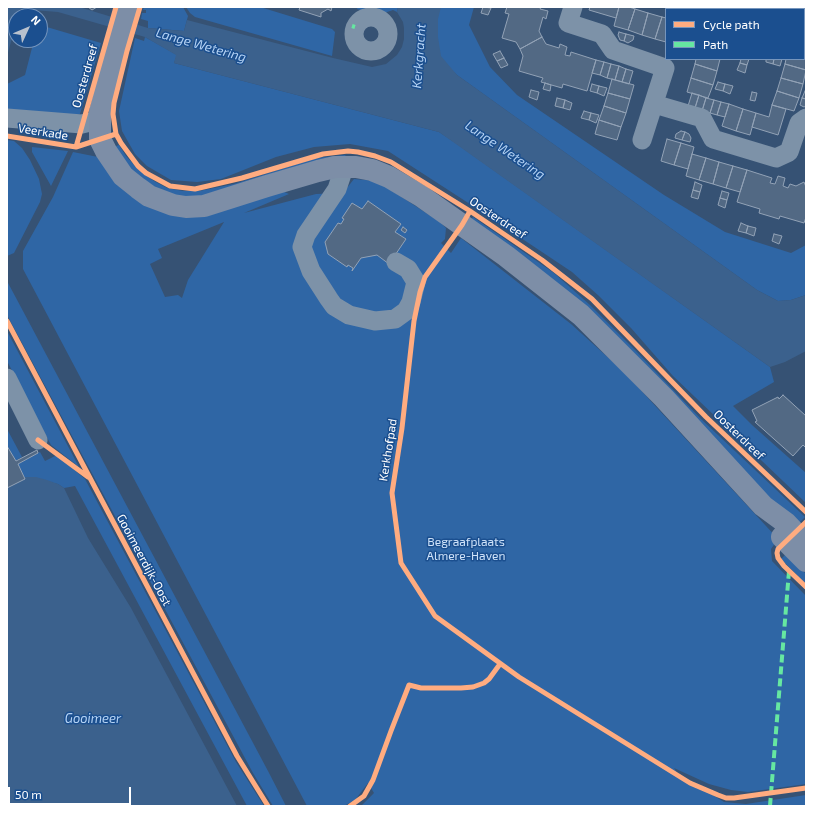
<!DOCTYPE html>
<style>
body{margin:0}
#map{position:relative;width:813px;height:813px;overflow:hidden;background:#365274;font-family:"Exo 2",sans-serif}
canvas{display:block}
.frame{position:absolute;inset:0;border:8px solid #fff;pointer-events:none}
.legend{position:absolute;left:665px;top:8px;width:140px;height:52px;box-sizing:border-box;background:#1b4f8f;border:1px solid #7695bc;margin:0;padding:5px 7px;list-style:none;font-size:12px;color:#fff}
.legend li{display:flex;align-items:center;gap:8px;height:20px}
.legend b{width:20px;border:1px solid #7695bc}
.north{position:absolute;left:8px;top:8px;width:40px;height:40px;box-sizing:border-box;background:#1b4f8f;border:1px solid #7695bc;border-radius:50%;rotate:46deg;font-size:11px;font-weight:700;line-height:16px;text-align:center;color:#fff}
.north::after{content:'';display:block;margin:auto;width:14px;height:18px;background:#b9c2ce;clip-path:polygon(50% 0,100% 100%,50% 72%,0 100%)}
.scale{position:absolute;left:8px;top:787px;width:123px;height:18px;box-sizing:border-box;border:2px solid #fff;border-top:0;padding-left:5px;font-size:12px;line-height:14px;white-space:nowrap;color:#fff;-webkit-text-stroke:3px #1b4f8f;paint-order:stroke}
</style>
<div id="map">
<canvas width="813" height="813"></canvas>
<div class="frame"></div>
<ul class="legend">
<li><b style="height:5px;background:#ffac80"></b>Cycle path</li>
<li><b style="height:5px;background:#66e7a1"></b>Path</li>
</ul>
<div class="north">N</div>
<div class="scale">50 m</div>
</div>
<script>
const c = document.querySelector('canvas').getContext('2d');
c.lineJoin = 'round';
function fillPath(path, color) { c.fillStyle = color; c.fill(path, 'evenodd'); }
const toPath = rows => new Path2D(rows.map(r => 'M' + r).join(''));
function strokePath(path, color, width, dash) { c.strokeStyle = color; c.lineWidth = width; c.lineCap = dash ? 'butt' : 'round'; c.setLineDash(dash || []); c.stroke(path); }
function write(font, color, halo, rows, align = 'center') {
  c.font = font + ' "Exo 2",sans-serif'; c.lineWidth = 3; c.setLineDash([]); c.textBaseline = 'middle'; c.strokeStyle = halo; c.fillStyle = color; for (const [text, x, y, turn = 0] of rows) {
    c.save(); c.translate(x, y); c.rotate((+turn || 0) * Math.PI / 180); c.textAlign = isNaN(turn) ? turn : align; if (halo) c.strokeText(text, 0, 0); c.fillText(text, 0, 0); c.restore();
  }
}
const green = toPath([
 [144,7,183,7,188,16,184,31,148,28,148,21,141,19,142,13,146,13,146,10,143,10],
 [186,7,260,7,332,29,335,32,332,56,195,17,190,13],
 [358,7,398,7,397,12,393,10,378,15,357,9],
 [438,7,474,7,469,25,490,67,517,95,664,195,725,232,791,253,806,245,806,295,791,300,778,301,757,290,457,75,437,56,435,27],
 [40,25,101,43,80,114,73,116,7,110,7,84,25,75,34,40,40,40],
 [145,37,177,55,174,63,439,132,454,142,770,367,774,382,733,406,752,425,806,473,806,503,673,376,631,328,599,296,572,272,473,206,388,151,350,144,314,147,276,157,221,179,197,182,171,180,147,166,135,154,122,131,119,111,135,38,144,41],
 [7,140,14,141,22,148,30,160,39,179,42,194,40,202,14,253,7,256],
 [119,145,126,156,138,169,154,181,167,188,183,191,199,191,234,184,316,158,345,155,349,160,187,200,137,181,113,147],
 [32,147,68,151,51,186,32,152],
 [73,152,98,157,148,205,282,191,289,194,244,213,316,194,343,193,354,179,377,181,440,222,446,228,445,239,441,243,451,253,461,238,571,324,624,372,778,539,771,549,772,561,806,596,806,784,748,792,731,790,709,784,674,768,678,774,724,802,746,804,806,795,806,806,361,806,374,793,368,783,355,800,344,806,307,806,23,269,23,251,53,197],
 [224,222,188,280,182,298,178,295,165,297,150,264,162,258,158,249],
 [473,217,554,273,590,305,636,351,701,419,805,517,795,527,467,225],
 [7,281,268,771,286,806,273,806,253,773,7,315],
 [7,331,79,467,51,445,7,361],
 [7,429,22,457,15,461,7,445],
 [40,452,45,461,57,455,85,479,236,762,264,806,247,806,75,486,64,488,58,484,24,477,17,463],
 [786,554,806,574,806,584,781,559]
]);
const water = toPath([
 [7,7,79,7,148,28,184,31,187,20,333,58,372,67,386,64,397,55,402,47,404,39,404,28,403,22,397,12,398,7,441,7,438,19,438,37,441,56,457,75,757,290,778,301,791,300,806,295,806,351,785,362,770,367,439,132,174,63,176,55,145,37,58,12,20,9,18,16,16,16,16,24,7,56],
 [24,477,36,477,47,480,58,484,64,488,88,538,131,608,237,806,7,806,7,488,24,479]
]);
const building = toPath([
 [88,7,97,7,92,10,88,7],
 [300,7,332,7,331,11,328,9,321,13,321,17,299,10,300,7],
 [483,7,491,8,488,15,481,13,483,7],
 [507,7,541,7,540,9,548,11,546,19,543,17,539,31,542,37,520,49,516,42,502,38,509,14,505,13,507,7],
 [590,7,619,7,616,18,589,10,590,7],
 [619,7,629,7,635,9,628,30,614,26,619,7],
 [802,7,806,7,806,26,804,25,804,9,802,9,802,7],
 [635,9,648,13,642,35,628,30,635,9],
 [648,13,662,17,655,39,642,35,648,13],
 [662,17,666,18,666,42,655,39,662,17],
 [804,25,806,26,806,41,804,40,804,25],
 [619,32,626,34,624,41,620,40,618,35,619,32],
 [626,34,634,36,633,40,628,43,624,41,626,34],
 [542,37,546,44,559,48,560,44,567,47,565,55,570,56,571,52,596,60,587,91,563,84,562,88,541,82,543,78,519,71,523,56,520,49,542,37],
 [804,40,806,41,806,56,804,55,804,40],
 [500,51,504,58,497,61,493,54,500,51],
 [804,55,806,56,806,70,785,64,786,59,804,59,804,55],
 [504,58,508,65,501,68,497,61,504,58],
 [696,59,720,59,717,71,695,64,696,59],
 [741,59,749,59,747,65,740,63,741,59],
 [766,59,774,59,773,64,766,62,766,59],
 [774,59,782,59,780,66,773,64,774,59],
 [596,60,604,62,600,75,592,73,596,60],
 [604,62,611,64,607,78,600,75,604,62],
 [740,63,747,65,745,73,737,70,740,63],
 [611,64,619,66,615,80,607,78,611,64],
 [695,64,717,71,713,85,691,78,695,64],
 [785,64,806,70,803,84,781,78,785,64],
 [619,66,626,69,622,82,615,80,619,66],
 [626,69,633,71,629,84,622,82,626,69],
 [691,78,713,85,708,98,687,92,691,78],
 [781,78,803,84,799,98,777,91,781,78],
 [612,79,634,85,630,99,608,93,612,79],
 [718,82,725,84,723,91,715,89,718,82],
 [545,83,551,85,550,91,543,89,545,83],
 [592,84,599,86,597,93,590,91,592,84],
 [725,84,733,86,730,94,723,91,725,84],
 [599,86,607,88,604,96,597,93,599,86],
 [531,90,539,92,537,100,529,97,531,90],
 [777,91,799,98,794,111,772,105,777,91],
 [805,91,806,91,806,99,802,98,805,91],
 [752,92,757,93,755,101,750,100,752,92],
 [608,93,630,99,626,113,604,106,608,93],
 [692,93,699,95,695,108,688,106,692,93],
 [699,95,706,98,702,111,695,108,699,95],
 [557,98,565,100,563,108,555,106,557,98],
 [706,98,714,100,710,113,702,111,706,98],
 [802,98,806,99,806,106,804,107,800,105,802,98],
 [565,100,572,103,570,110,563,108,565,100],
 [714,100,721,102,717,115,710,113,714,100],
 [721,102,729,104,725,117,717,115,721,102],
 [729,104,743,109,736,131,722,126,729,104],
 [772,105,786,109,778,135,752,127,756,113,769,117,772,105],
 [604,106,626,113,621,127,599,120,604,106],
 [743,109,756,113,750,135,736,131,743,109],
 [584,111,591,113,589,120,581,118,584,111],
 [591,113,599,115,596,123,589,120,591,113],
 [599,120,621,127,617,140,595,134,599,120],
 [681,131,685,132,682,140,675,138,676,134,681,131],
 [685,132,689,134,691,138,690,142,682,140,685,132],
 [667,139,681,143,674,165,661,161,667,139],
 [681,143,694,147,688,169,674,165,681,143],
 [692,154,706,158,699,180,686,176,692,154],
 [706,158,719,162,713,184,699,180,706,158],
 [719,162,733,166,726,188,713,184,719,162],
 [733,166,747,170,740,192,726,188,733,166],
 [747,170,772,178,770,183,775,184,778,176,785,178,783,186,788,188,790,184,796,186,804,182,806,187,806,217,804,223,780,216,779,219,759,213,760,209,737,202,747,170],
 [695,182,702,185,700,192,693,190,695,182],
 [693,190,700,192,698,199,691,197,693,190],
 [722,191,729,193,727,200,720,198,722,191],
 [720,198,727,200,725,208,718,205,720,198],
 [368,201,401,224,395,232,406,239,389,264,377,255,361,258,352,271,353,268,348,265,347,267,328,254,325,242,338,223,341,224,344,219,342,218,352,203,362,209,368,201],
 [741,223,748,226,746,233,738,231,741,223],
 [748,226,756,228,754,236,746,233,748,226],
 [403,227,407,230,405,233,401,230,403,227],
 [774,234,782,236,779,244,772,241,774,234],
 [783,395,806,416,806,446,805,447,803,445,793,456,755,422,757,421,752,410,778,397,779,399,783,395],
 [7,446,16,461,37,450,38,453,18,464,25,479,7,488,7,446]
]);
const minor = toPath([
 [573,7,568,23,602,34,613,50,665,68,642,140],
 '354 34a17 17 0 1 1 34 0a17 17 0 1 1-34 0Z',
 [654,104,702,118,713,139,776,158,789,152,799,123,806,118],
 [7,118,82,124,99,120],
 [344,168,337,189,306,235,302,247,311,271,329,299,334,306,349,315,375,321,395,319,406,311,411,302,416,282,408,269,396,262],
 [7,378,38,440]
]);
const major = toPath([
 [127,7,117,43,100,112,100,139,106,151,123,176,138,188,149,196,173,205,186,207,204,206,267,186,318,171,335,167,356,167,372,170,389,177,421,196,506,256,581,315,664,398,763,506,786,523,806,544],
 [782,537,806,561]
]);
const quiet = toPath([
 [352,26,355,27],
 [770,806,789,571]
]);
const cycleway = toPath([
 [140,7,127,51,114,103,113,114,116,134,121,143,138,166,146,173,170,186,195,189,242,178,323,154,348,151,358,152,375,156,391,162,470,211,542,260,592,299,706,417,806,512],
 [7,136,76,147,116,134],
 [76,147,116,7],
 [470,211,462,225,425,277,420,292,414,321,402,428,392,493,401,563,435,616,519,677,690,783,718,795,726,798,734,798,806,788],
 [7,321,237,756,268,806],
 [38,440,88,477],
 [806,522,778,549,777,553,778,558,784,566,806,587],
 [350,806,364,796,373,780,391,731,409,685,421,688,461,688,473,687,484,683,489,679,500,664]
]);
const streetNames = [
 ["Oosterdreef",85,76,-74],
 ["Veerkade",43,132,9],
 ["Oosterdreef",498,218,34],
 ["Oosterdreef",739,435,44],
 ["Kerkhofpad",388,450,-81],
 ["Gooimeerdijk-Oost",144,560,62]
];
const parkNames = [
 ["Begraafplaats",466,542],
 ["Almere-Haven",466,556]
];
const waterNames = [
 ["Lange Wetering",201,45,16],
 ["Kerkgracht",419,56,-86],
 ["Lange Wetering",505,150,34],
 ["Gooimeer",93,719]
];
fillPath(green, '#2f66a5');
fillPath(water, '#3b618d');
fillPath(building, '#526984');
strokePath(building, '#92a2b6', 1);
strokePath(minor, '#7d92a8', 19);
strokePath(major, '#7d8ea7', 22);
strokePath(quiet, '#66e7a1', 4, [8, 4]);
strokePath(cycleway, '#ffac80', 5);
write('12px', '#fff', '#1b4f8f', streetNames);
write('12px', '#cfe3fa', '#1b4f8f', parkNames);
write('italic 13px', '#b5d3f5', '#1b4f8f', waterNames);
</script>
